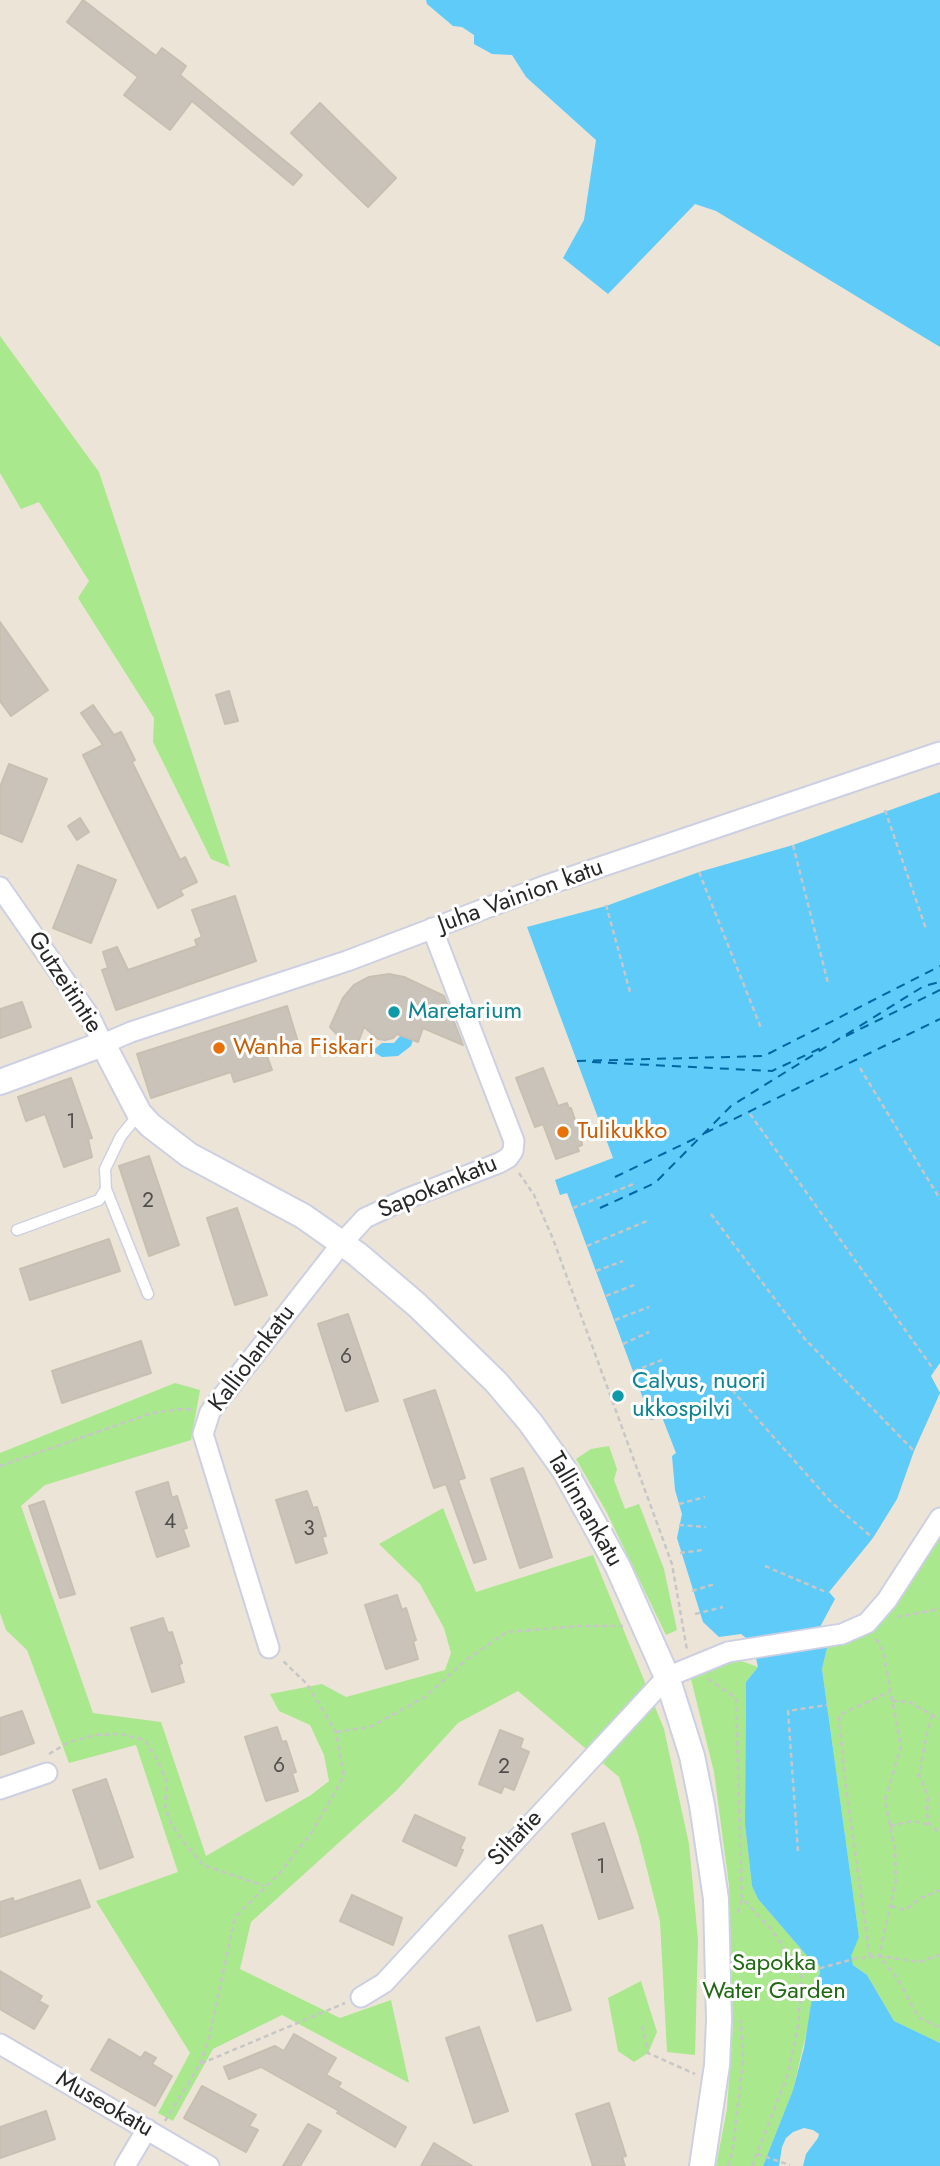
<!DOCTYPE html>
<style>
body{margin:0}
canvas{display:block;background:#ece4d7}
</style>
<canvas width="940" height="2166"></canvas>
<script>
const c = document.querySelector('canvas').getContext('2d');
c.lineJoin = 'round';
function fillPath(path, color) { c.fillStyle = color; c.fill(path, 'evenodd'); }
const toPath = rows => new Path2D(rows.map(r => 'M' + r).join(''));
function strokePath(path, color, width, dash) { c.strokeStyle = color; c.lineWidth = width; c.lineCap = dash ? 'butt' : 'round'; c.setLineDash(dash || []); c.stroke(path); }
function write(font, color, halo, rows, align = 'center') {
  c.font = font + ' Jost,sans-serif'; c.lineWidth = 6; c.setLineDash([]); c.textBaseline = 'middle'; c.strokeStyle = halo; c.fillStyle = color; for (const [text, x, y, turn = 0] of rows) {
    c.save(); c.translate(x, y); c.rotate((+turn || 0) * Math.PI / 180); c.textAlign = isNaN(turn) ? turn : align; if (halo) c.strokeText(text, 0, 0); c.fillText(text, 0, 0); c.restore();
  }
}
const green = toPath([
 [0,336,99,472,230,867,211,859,153,742,154,718,78,598,89,581,39,502,21,509,0,473],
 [175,1383,200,1390,191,1440,45,1485,21,1506,93,1713,161,1722,206,1856,311,1795,329,1781,324,1755,310,1725,279,1711,270,1694,322,1684,346,1697,445,1670,451,1653,444,1628,420,1584,379,1544,443,1508,476,1592,593,1555,664,1729,689,1844,698,1940,695,2055,667,2052,660,1921,638,1834,619,1777,518,1691,458,1723,396,1791,251,1922,240,1969,340,2018,391,2000,409,2083,282,2015,213,2049,173,2121,158,2113,190,2053,96,1901,178,1872,136,1745,69,1763,27,1650,6,1630,0,1613,0,1453],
 [609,1446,617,1469,614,1480,625,1509,639,1504,664,1569,677,1630,666,1635,606,1511,576,1459,591,1449],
 [940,1536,940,2043,894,2021,867,1975,853,1965,850,1956,859,1937,822,1669,828,1644,886,1617],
 [730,1657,758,1667,746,1682,745,1824,752,1886,758,1899,808,1957,819,1965,820,1974,793,2090,763,2166,716,2166,727,2109,733,2023,729,1885,714,1772,690,1675],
 [641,1981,657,2032,648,2053,634,2062,618,2051,608,1998]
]);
const water = toPath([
 [426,0,940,0,940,347,716,211,695,204,608,294,563,258,584,220,596,140,526,77,512,55,492,54,474,44,474,35,462,27,453,26,427,4],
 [940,792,940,1363,931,1376,940,1393,914,1451,897,1499,873,1538,829,1592,835,1599,819,1629,828,1644,822,1669,859,1937,851,1956,853,1965,867,1975,894,2021,940,2043,940,2166,803,2166,806,2154,818,2138,819,2134,813,2130,804,2128,793,2132,786,2138,782,2147,779,2166,763,2166,793,2090,804,2048,815,1980,820,1974,819,1965,808,1957,758,1899,752,1886,745,1824,746,1682,758,1667,754,1649,750,1641,741,1634,719,1637,703,1622,677,1538,682,1514,675,1490,672,1456,676,1453,662,1417,651,1420,567,1193,560,1195,555,1180,613,1158,527,927,606,906,699,872,793,845],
 [401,1035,413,1040,411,1046,398,1056,382,1057,372,1051,382,1043,394,1043]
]);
const ferry = toPath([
 [846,1036,940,990],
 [577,1061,764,1056,940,966],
 [592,1062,772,1071,825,1046],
 [705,1133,940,1019],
 [615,1177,700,1136],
 [600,1208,655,1183,731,1106,924,986,940,982]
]);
const building = toPath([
 [83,0,156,56,162,48,186,66,180,75,302,175,293,185,192,101,170,130,124,95,138,77,67,22,83,0],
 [320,103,396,178,368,207,291,133,320,103],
 [0,622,48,690,11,716,0,701,0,622],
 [229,691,238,721,225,724,216,695,229,691],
 [93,705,114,735,121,732,135,760,132,762,180,860,185,857,197,882,180,890,183,895,158,908,83,755,103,745,81,713,93,705],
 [9,764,47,779,22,842,0,833,0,787,9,764],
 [80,818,89,832,77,840,68,826,80,818],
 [78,865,116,880,91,943,53,928,78,865],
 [235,896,256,961,116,1010,102,970,108,968,103,952,117,947,128,970,197,946,195,940,202,937,192,910,235,896],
 [389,974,404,977,444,996,463,1045,423,1028,418,1042,397,1034,393,1038,385,1040,378,1039,364,1027,357,1045,341,1039,330,1027,343,998,354,985,369,977,389,974],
 [22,1002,31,1027,0,1038,0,1009,22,1002],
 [287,1006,298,1042,266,1053,272,1070,234,1082,231,1072,151,1098,137,1054,287,1006],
 [543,1068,558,1106,567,1103,569,1109,571,1108,581,1138,582,1145,577,1147,579,1151,556,1159,543,1124,535,1127,516,1078,543,1068],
 [71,1078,92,1138,88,1139,92,1157,64,1167,45,1114,26,1121,18,1097,71,1078],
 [149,1156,179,1245,149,1256,119,1166,149,1156],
 [237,1208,267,1295,235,1305,207,1218,237,1208],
 [109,1239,120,1271,30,1300,20,1269,109,1239],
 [348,1314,378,1401,346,1411,318,1324,348,1314],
 [141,1341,151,1373,62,1403,52,1371,141,1341],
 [435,1390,465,1478,458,1480,486,1559,474,1563,446,1484,434,1488,404,1400,435,1390],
 [523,1468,552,1557,520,1568,491,1479,523,1468],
 [168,1482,172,1498,177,1496,187,1528,183,1529,189,1546,157,1557,136,1492,168,1482],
 [307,1491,313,1508,317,1507,326,1536,322,1537,327,1553,296,1563,276,1500,307,1491],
 [44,1501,75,1594,60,1598,29,1506,44,1501],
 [397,1595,402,1610,406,1608,416,1640,413,1641,418,1659,386,1669,365,1605,397,1595],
 [163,1618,168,1633,172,1632,182,1663,179,1665,184,1682,152,1692,131,1628,163,1618],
 [22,1711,34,1743,0,1755,0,1718,22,1711],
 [277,1727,282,1742,286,1741,296,1772,292,1773,298,1791,266,1801,245,1737,277,1727],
 [500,1730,523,1739,520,1748,529,1752,514,1790,504,1786,501,1793,479,1784,500,1730],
 [106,1779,133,1857,100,1869,73,1790,106,1779],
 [415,1815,465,1838,460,1849,463,1850,456,1866,403,1841,415,1815],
 [604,1823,633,1908,599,1919,572,1834,604,1823],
 [80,1880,90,1907,0,1937,0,1902,13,1898,14,1902,80,1880],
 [352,1895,402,1918,393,1945,340,1921,352,1895],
 [542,1925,571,2010,537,2021,509,1936,542,1925],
 [0,1971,42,1996,39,2001,48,2006,34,2029,0,2009,0,1971],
 [479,2027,508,2111,474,2123,446,2038,479,2027],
 [294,2034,336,2058,326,2075,341,2083,338,2087,406,2127,395,2147,337,2113,339,2111,261,2067,229,2079,224,2067,275,2046,284,2051,294,2034],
 [109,2039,141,2058,145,2052,156,2058,152,2064,172,2076,155,2106,91,2070,109,2039],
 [202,2086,256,2115,249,2126,258,2130,246,2152,184,2118,202,2086],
 [609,2103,626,2156,622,2157,625,2166,593,2166,576,2114,609,2103],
 [46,2111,55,2139,0,2158,0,2127,46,2111],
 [308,2124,321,2131,300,2166,283,2166,308,2124],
 [434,2143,472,2166,421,2166,434,2143]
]);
const path = toPath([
 [885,810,926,929],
 [793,845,828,983],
 [699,872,761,1028],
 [606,905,630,992],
 [860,1068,940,1199],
 [750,1114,934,1370],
 [519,1173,534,1195,553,1239,672,1564,687,1650],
 [573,1208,636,1183],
 [711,1214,804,1338,914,1451],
 [587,1246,647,1221],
 [596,1271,623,1261],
 [606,1296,634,1285],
 [615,1320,649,1307],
 [623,1344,649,1332],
 [634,1371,662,1360],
 [732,1390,831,1502,873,1538],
 [0,1466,152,1413,182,1409,194,1410],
 [679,1504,705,1497],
 [679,1525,706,1527],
 [680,1553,702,1550],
 [765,1566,828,1593],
 [692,1591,715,1584],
 [695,1614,723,1607],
 [897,1617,940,1609],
 [876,1639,883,1651,901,1747,885,1800,895,1849,896,1880,879,1956,898,1979,918,2017,940,2028],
 [708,1679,736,1698,742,1898,770,1928,802,1973,854,1959,879,1956,919,1962,940,1955],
 [892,1701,909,1702,940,1719],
 [932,1715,927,1732,919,1775,928,1796,927,1815,930,1825,940,1833],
 [336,1732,370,1727,425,1697,466,1660,507,1632,581,1626,623,1626],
 [49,1754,69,1742,95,1735,120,1734,145,1740,157,1759,167,1782,165,1806,170,1821,181,1839,203,1865,264,1886],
 [890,1826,913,1821,930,1825],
 [798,1851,788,1711,827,1705],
 [891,1906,905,1910,919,1899,940,1890],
 [738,1913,742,1899],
 [870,1957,845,1781,839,1715,889,1692],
 [642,2026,648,2053,695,2074],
 [200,2064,209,2038,235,1917,279,1874,312,1832,344,1776,336,1732,307,1684,282,1660],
 [165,2121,200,2064,345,2003],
 [757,2154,790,2165],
 [728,2166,732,2154,743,2063,741,2020],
 [752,2166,788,2074,798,2026,802,1973]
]);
const service = toPath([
 [139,1114,121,1136,105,1169,106,1189,148,1294],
 [17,1230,99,1200,106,1189]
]);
const minor = toPath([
 [0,887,90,1017,103,1044,131,1032,347,961,547,885,940,752],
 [269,1648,203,1434,210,1412,342,1243,365,1218,406,1199,499,1163,508,1158,513,1151,514,1141,432,928],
 [0,1789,47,1773],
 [361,1997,384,1983,667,1677,728,1652,842,1634,867,1623,887,1600,940,1518],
 [0,2044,209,2166],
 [125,2166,147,2129]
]);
const tertiary = toPath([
 [0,1082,103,1044,139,1113,150,1125,189,1155,303,1216,357,1254,417,1305,496,1382,530,1422,565,1471,618,1567,667,1677,692,1756,702,1805,716,1899,719,2020,717,2065,702,2166]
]);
const markers = [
 [394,1012,7,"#0f9aa8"],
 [219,1048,7,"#e8710a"],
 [563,1132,7,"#e8710a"],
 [618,1396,7,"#0f9aa8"]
];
const numberNames = [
 ["1",71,1123],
 ["2",148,1202],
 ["6",346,1358],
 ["4",170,1523],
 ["3",309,1530],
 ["6",279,1767],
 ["2",504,1768],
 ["1",601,1868]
];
const streetNames = [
 ["Juha Vainion katu",521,897,-20],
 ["Gutzeitintie",64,983,57],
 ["Sapokankatu",438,1188,-23],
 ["Kalliolankatu",253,1359,-53],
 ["Tallinnankatu",584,1510,60],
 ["Siltatie",516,1839,-47],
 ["Museokatu",104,2105,30]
];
const cultureNames = [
 ["Maretarium",408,1012],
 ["Calvus, nuori",632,1382],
 ["ukkospilvi",632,1410]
];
const foodNames = [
 ["Wanha Fiskari",233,1048],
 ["Tulikukko",577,1132]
];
const parkNames = [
 ["Sapokka",774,1964],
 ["Water Garden",774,1992]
];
fillPath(green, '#a9e88d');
fillPath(water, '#5ecbf9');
strokePath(ferry, '#0165a2', 2, [9, 7]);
fillPath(building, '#cac3ba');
strokePath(building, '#c7c0b1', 2);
strokePath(service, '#ccd0e2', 13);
strokePath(minor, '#ccd0e2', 23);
strokePath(tertiary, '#ccd0e2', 28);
strokePath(path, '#c7c7c7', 2.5, [5, 3.5]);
strokePath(service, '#fff', 10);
strokePath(minor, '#fff', 19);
strokePath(tertiary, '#fff', 24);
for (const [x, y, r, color] of markers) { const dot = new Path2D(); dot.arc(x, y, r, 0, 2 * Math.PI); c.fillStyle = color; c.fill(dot); strokePath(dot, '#fff', 2.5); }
write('21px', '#504e4c', null, numberNames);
write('24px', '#272727', '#fff', streetNames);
write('24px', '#0d838f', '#fff', cultureNames, 'left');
write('24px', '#c56008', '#fff', foodNames, 'left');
write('24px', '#216912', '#fff', parkNames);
</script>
